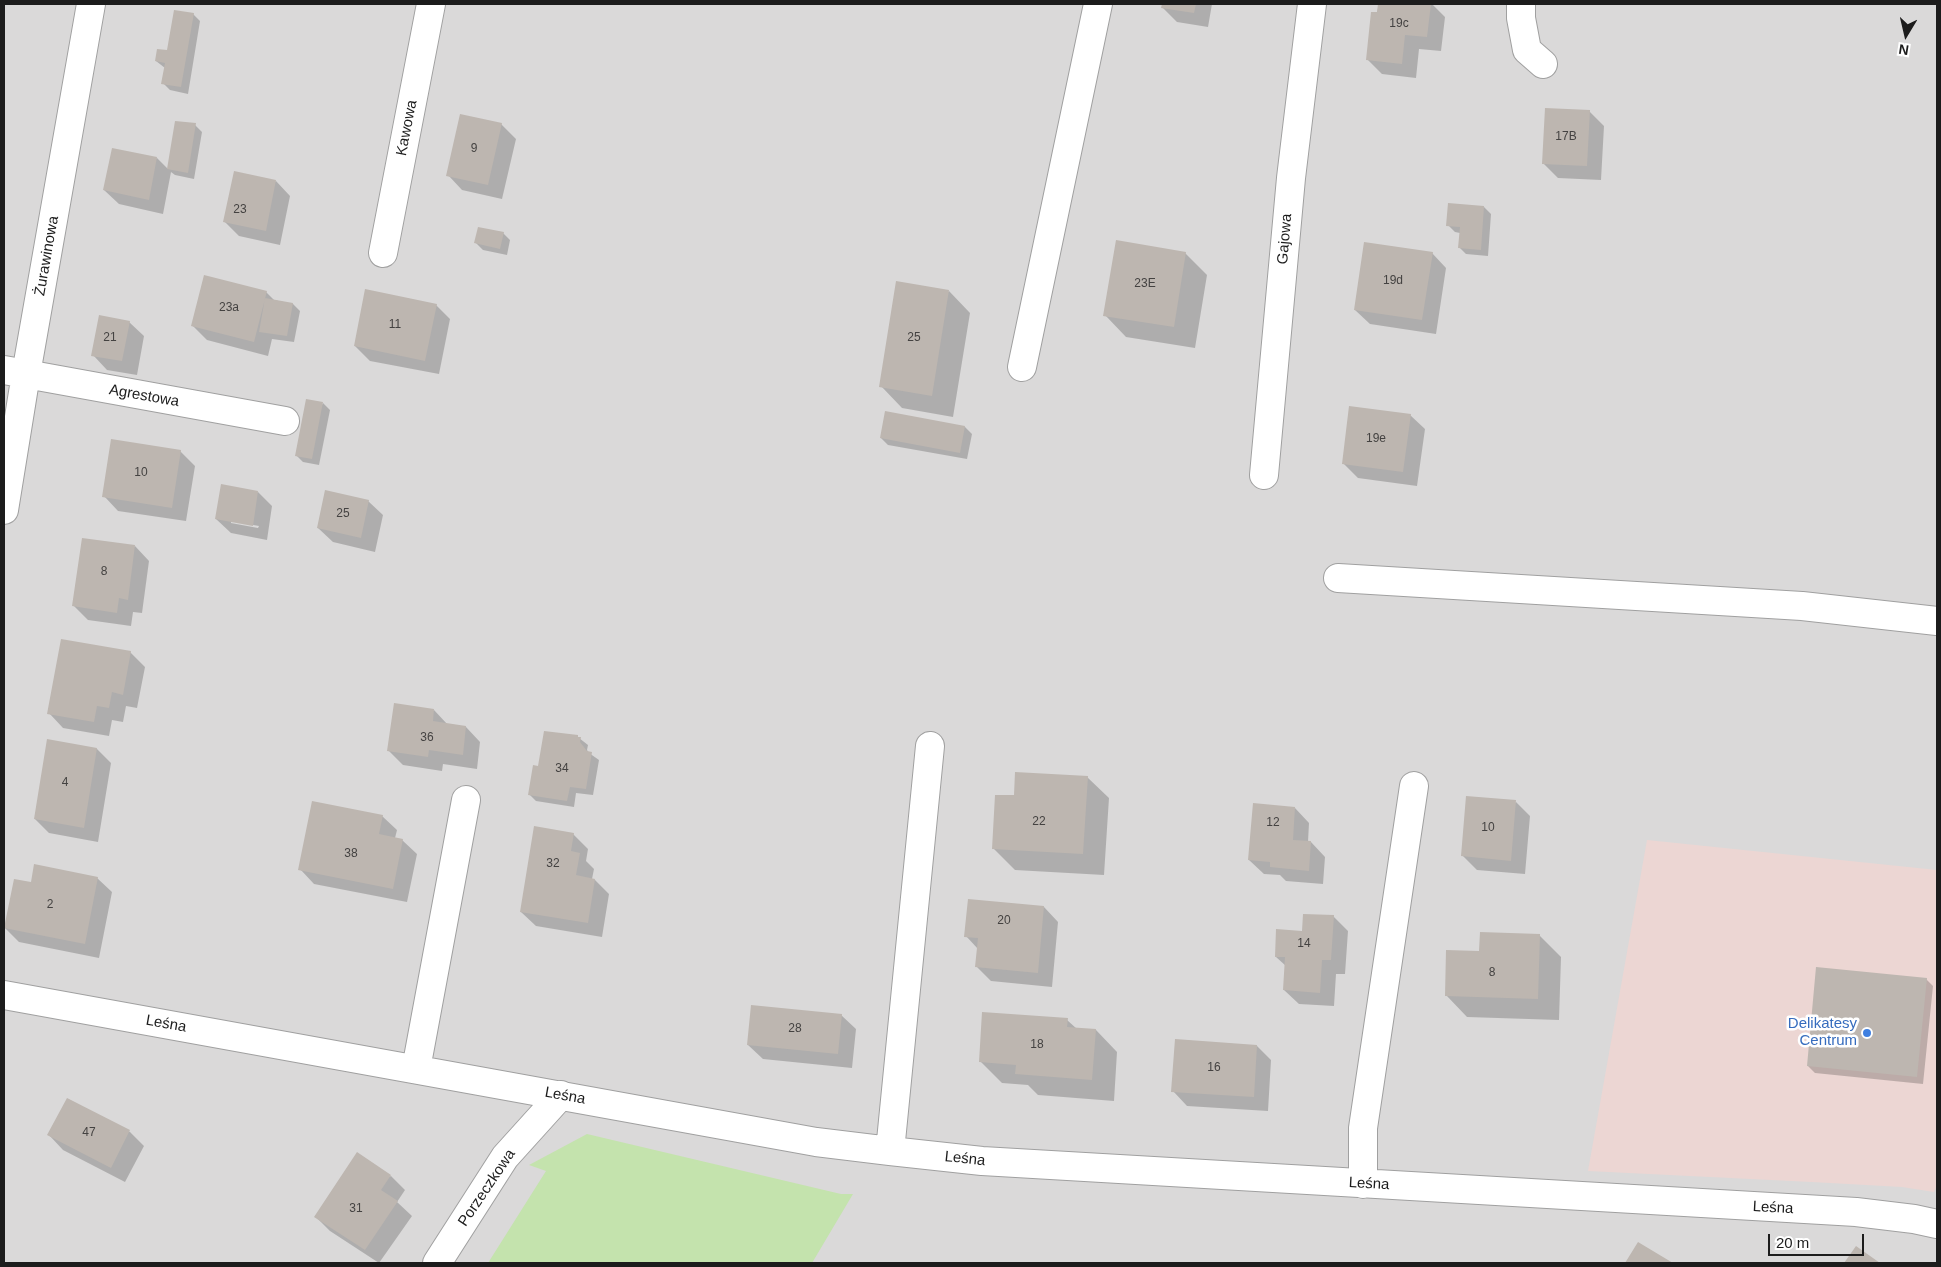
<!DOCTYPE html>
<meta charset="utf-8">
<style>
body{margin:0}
#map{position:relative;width:1941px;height:1267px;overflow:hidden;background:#edeae3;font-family:Helvetica,sans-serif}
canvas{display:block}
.frame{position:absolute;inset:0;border:5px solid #1c1c1c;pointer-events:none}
.north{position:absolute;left:1881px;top:10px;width:50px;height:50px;-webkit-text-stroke:4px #fff;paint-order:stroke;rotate:189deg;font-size:14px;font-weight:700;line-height:20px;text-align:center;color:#1c1c1c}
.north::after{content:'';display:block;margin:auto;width:18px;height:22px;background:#1c1c1c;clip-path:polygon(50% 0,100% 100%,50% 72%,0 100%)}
.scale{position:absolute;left:1768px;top:1234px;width:96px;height:22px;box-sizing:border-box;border:2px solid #1c1c1c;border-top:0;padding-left:6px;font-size:15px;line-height:18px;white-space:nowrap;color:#1c1c1c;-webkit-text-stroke:4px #fff;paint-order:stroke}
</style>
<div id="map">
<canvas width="1941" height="1267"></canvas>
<div class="frame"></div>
<div class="north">N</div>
<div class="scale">20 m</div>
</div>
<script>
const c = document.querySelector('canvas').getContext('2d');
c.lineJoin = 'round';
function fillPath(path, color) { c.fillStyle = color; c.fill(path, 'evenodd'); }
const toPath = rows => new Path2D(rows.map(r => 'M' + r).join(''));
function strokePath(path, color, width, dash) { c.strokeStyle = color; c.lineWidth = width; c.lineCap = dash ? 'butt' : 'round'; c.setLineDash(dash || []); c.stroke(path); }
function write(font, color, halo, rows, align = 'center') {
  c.font = font + ' Helvetica,sans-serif'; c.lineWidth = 5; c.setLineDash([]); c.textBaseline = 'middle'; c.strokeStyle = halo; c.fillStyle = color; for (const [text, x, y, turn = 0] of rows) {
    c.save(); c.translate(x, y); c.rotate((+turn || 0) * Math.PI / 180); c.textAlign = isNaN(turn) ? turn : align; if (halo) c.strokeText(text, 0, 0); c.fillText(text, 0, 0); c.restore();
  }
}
const residential = toPath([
 [4,4,1937,4,1937,1263,4,1263]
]);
const commercial = toPath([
 [1647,840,1937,870,1937,1185,1934,1192,1902,1187,1812,1182,1588,1171]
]);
const grass = toPath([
 [587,1134,841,1194,853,1194,812,1263,488,1263,546,1171,529,1165]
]);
const shadow = toPath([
 [1163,4,1212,4,1208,27,1177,22,1163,8],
 [1379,4,1432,4,1445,17,1441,51,1419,49,1416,78,1382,74,1367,59],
 [193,14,200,21,188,94,170,90,163,83,165,68,156,61,168,52],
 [1589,111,1604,126,1601,180,1558,178,1543,163],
 [501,124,516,139,502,199,462,190,448,175],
 [195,125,202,132,194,179,175,175,171,172,163,214,119,204,104,190,157,158,168,169],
 [276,181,290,196,280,245,239,236,224,221],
 [1484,207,1491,214,1488,256,1466,254,1459,247,1460,233,1455,232,1448,225],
 [503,233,510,240,507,255,483,250,476,243],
 [1185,253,1207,275,1195,348,1126,337,1105,315],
 [1432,253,1446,268,1436,334,1370,324,1355,310],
 [949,291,970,313,953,417,902,408,881,386],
 [266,292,274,300,293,304,300,311,294,342,272,339,268,356,207,340,192,325],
 [436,305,450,319,439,374,370,361,355,346],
 [129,322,144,336,137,375,107,370,93,355],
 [323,403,330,410,319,465,303,462,296,455],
 [1410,415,1425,429,1417,486,1358,478,1343,463],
 [965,427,972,434,967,459,888,445,881,438],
 [180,451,195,466,186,521,118,511,104,496],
 [258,492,272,506,267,540,231,533,216,519],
 [231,521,259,526,258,528,231,523],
 [368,501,383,515,375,552,333,542,318,528],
 [135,546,149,561,142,613,133,612,131,626,88,620,74,606],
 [130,652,145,667,137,708,126,706,123,722,112,720,109,736,63,728,49,713],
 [434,710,448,725,466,727,480,742,477,769,443,764,442,771,403,765,389,751],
 [579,738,588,745,587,750,589,753,599,760,593,795,576,793,574,807,536,801,529,794,539,767],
 [48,741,97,749,111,763,98,842,49,833,35,819],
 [1087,777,1109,798,1104,875,1015,870,993,848,1015,797],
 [1516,802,1530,816,1525,874,1477,870,1462,855],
 [1295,808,1309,823,1308,842,1311,842,1325,857,1323,884,1286,881,1280,875,1264,874,1249,860],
 [382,816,397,830,395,838,402,840,417,854,407,902,314,884,300,869],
 [573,834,588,849,586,861,594,869,592,879,595,880,609,894,602,937,536,926,521,912],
 [97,878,112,892,99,958,19,942,5,928,32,883],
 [1044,907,1058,922,1052,987,991,981,977,967,978,949,966,936],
 [1333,916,1348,931,1345,974,1336,974,1334,1006,1299,1004,1284,990,1286,966,1276,957,1304,932],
 [1539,935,1561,957,1559,1020,1467,1017,1446,995],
 [1926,979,1933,986,1923,1084,1815,1073,1808,1066],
 [841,1015,856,1029,852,1068,763,1059,748,1045],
 [1067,1020,1077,1029,1096,1030,1117,1052,1114,1101,1038,1095,1028,1085,1002,1083,980,1061],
 [1257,1046,1271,1060,1268,1111,1187,1106,1173,1091],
 [68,1099,130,1132,144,1146,125,1182,63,1150,49,1135],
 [391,1176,405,1190,397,1202,412,1216,379,1263,330,1231,315,1216]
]);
const building = toPath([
 [1162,4,1196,4,1194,13,1161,8],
 [1378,4,1431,4,1427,37,1405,35,1402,64,1366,60,1371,12,1377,12],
 [174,10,194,13,181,87,161,84,165,63,155,61,157,49,167,50],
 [1545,108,1590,110,1587,166,1542,164],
 [460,114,502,123,488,185,446,176],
 [175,121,196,123,188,173,167,169],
 [112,148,157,157,149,200,103,190],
 [234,171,276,180,266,231,223,222],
 [1448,203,1484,206,1481,250,1458,248,1460,227,1446,226],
 [478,227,504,232,500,249,474,243],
 [1116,240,1186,252,1174,327,1103,316],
 [1364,242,1433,252,1422,320,1354,310],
 [204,275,267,291,254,342,191,326],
 [896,281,949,290,932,396,879,387],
 [365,289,437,304,425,361,354,346],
 [265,298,293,303,287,336,259,332],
 [99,315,130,321,122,361,91,356],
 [306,399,323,402,312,459,295,456],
 [1349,406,1411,414,1403,472,1342,464],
 [885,411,965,426,960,453,880,438],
 [111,439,181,450,172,508,102,497],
 [221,484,258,491,253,526,215,519],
 [325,490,369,500,361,538,317,528],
 [82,538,135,545,128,600,119,598,117,613,72,606],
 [61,639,131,651,123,695,112,692,109,708,97,706,94,722,47,714],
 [394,703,434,709,433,721,466,726,463,755,429,750,428,757,387,751],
 [544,731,578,735,578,737,581,737,580,742,587,751,592,752,586,789,570,787,567,801,528,795,533,765,538,766],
 [47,739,97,748,84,828,34,819],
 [1015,772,1088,776,1083,854,992,849,995,795,1014,795],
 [1466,796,1516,800,1511,861,1461,856],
 [312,801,383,815,379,834,403,839,393,889,298,870],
 [1253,803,1295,807,1293,840,1311,841,1309,871,1270,867,1270,862,1248,860],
 [534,826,574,833,571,851,580,853,576,875,595,879,588,923,520,912],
 [34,864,98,877,85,944,4,928,14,879,31,882],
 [968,899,1044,906,1038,973,975,967,978,938,964,937],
 [1303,914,1334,915,1331,960,1322,960,1320,993,1283,990,1285,957,1275,957,1276,929,1302,931],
 [1480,932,1540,934,1538,999,1445,996,1446,950,1479,951],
 [1816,967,1927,978,1917,1077,1807,1066],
 [751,1005,842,1014,838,1054,747,1045],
 [982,1012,1068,1018,1067,1027,1096,1029,1092,1080,1015,1074,1016,1065,979,1062],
 [1175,1039,1257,1045,1254,1097,1171,1092],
 [67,1098,130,1130,111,1168,47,1135],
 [357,1152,391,1175,381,1190,398,1201,365,1250,314,1217],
 [1638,1242,1673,1263,1625,1263],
 [1856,1246,1880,1263,1844,1263]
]);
const minor = toPath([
 [1521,4,1521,18,1527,50,1543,64],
 [383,253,431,4],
 [1022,367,1098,4],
 [4,370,285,421],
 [1264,475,1291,178,1312,4],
 [4,510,26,374,91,4],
 [1338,578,1802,606,1937,621],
 [4,995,816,1142,890,1151,982,1161,1856,1212,1914,1219,1937,1224],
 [416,1069,466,800],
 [890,1151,930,746],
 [1363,1184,1363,1128,1414,786],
 [437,1263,505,1157,561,1095]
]);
const markers = [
 [1867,1033,5,"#3f7fe0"]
];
const numberNames = [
 ["19c",1399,24],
 ["17B",1566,137],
 ["9",474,149],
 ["23",240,210],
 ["19d",1393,281],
 ["23E",1145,284],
 ["23a",229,308],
 ["11",395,325],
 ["21",110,338],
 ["25",914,338],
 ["19e",1376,439],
 ["10",141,473],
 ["25",343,514],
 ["8",104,572],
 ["36",427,738],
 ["34",562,769],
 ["4",65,783],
 ["22",1039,822],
 ["12",1273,823],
 ["10",1488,828],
 ["38",351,854],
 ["32",553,864],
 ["2",50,905],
 ["20",1004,921],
 ["14",1304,944],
 ["8",1492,973],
 ["28",795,1029],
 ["18",1037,1045],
 ["16",1214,1068],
 ["47",89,1133],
 ["31",356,1209]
];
const streetNames = [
 ["Kawowa",407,128,-79],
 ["Gajowa",1285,239,-85],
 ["Żurawinowa",47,256,-80],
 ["Agrestowa",144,396,10],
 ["Leśna",166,1024,10],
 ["Leśna",565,1096,10],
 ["Leśna",965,1159,6],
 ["Leśna",1369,1184,3],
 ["Porzeczkowa",487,1188,-56],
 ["Leśna",1773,1208,3]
];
const shopNames = [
 ["Delikatesy",1857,1024],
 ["Centrum",1857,1041]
];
fillPath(residential, '#dad9d9');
fillPath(commercial, '#ecd6d3');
fillPath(grass, '#c4e3ad');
fillPath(shadow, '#0003');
fillPath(building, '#bdb6b0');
strokePath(minor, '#a0a0a0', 30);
strokePath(minor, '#fff', 28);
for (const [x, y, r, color] of markers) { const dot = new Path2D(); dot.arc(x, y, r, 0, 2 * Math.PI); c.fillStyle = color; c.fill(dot); strokePath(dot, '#fff', 2); }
write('12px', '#444241', null, numberNames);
write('15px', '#1c1c1c', '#fff', streetNames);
write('15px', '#366cbe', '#fff', shopNames, 'right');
</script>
